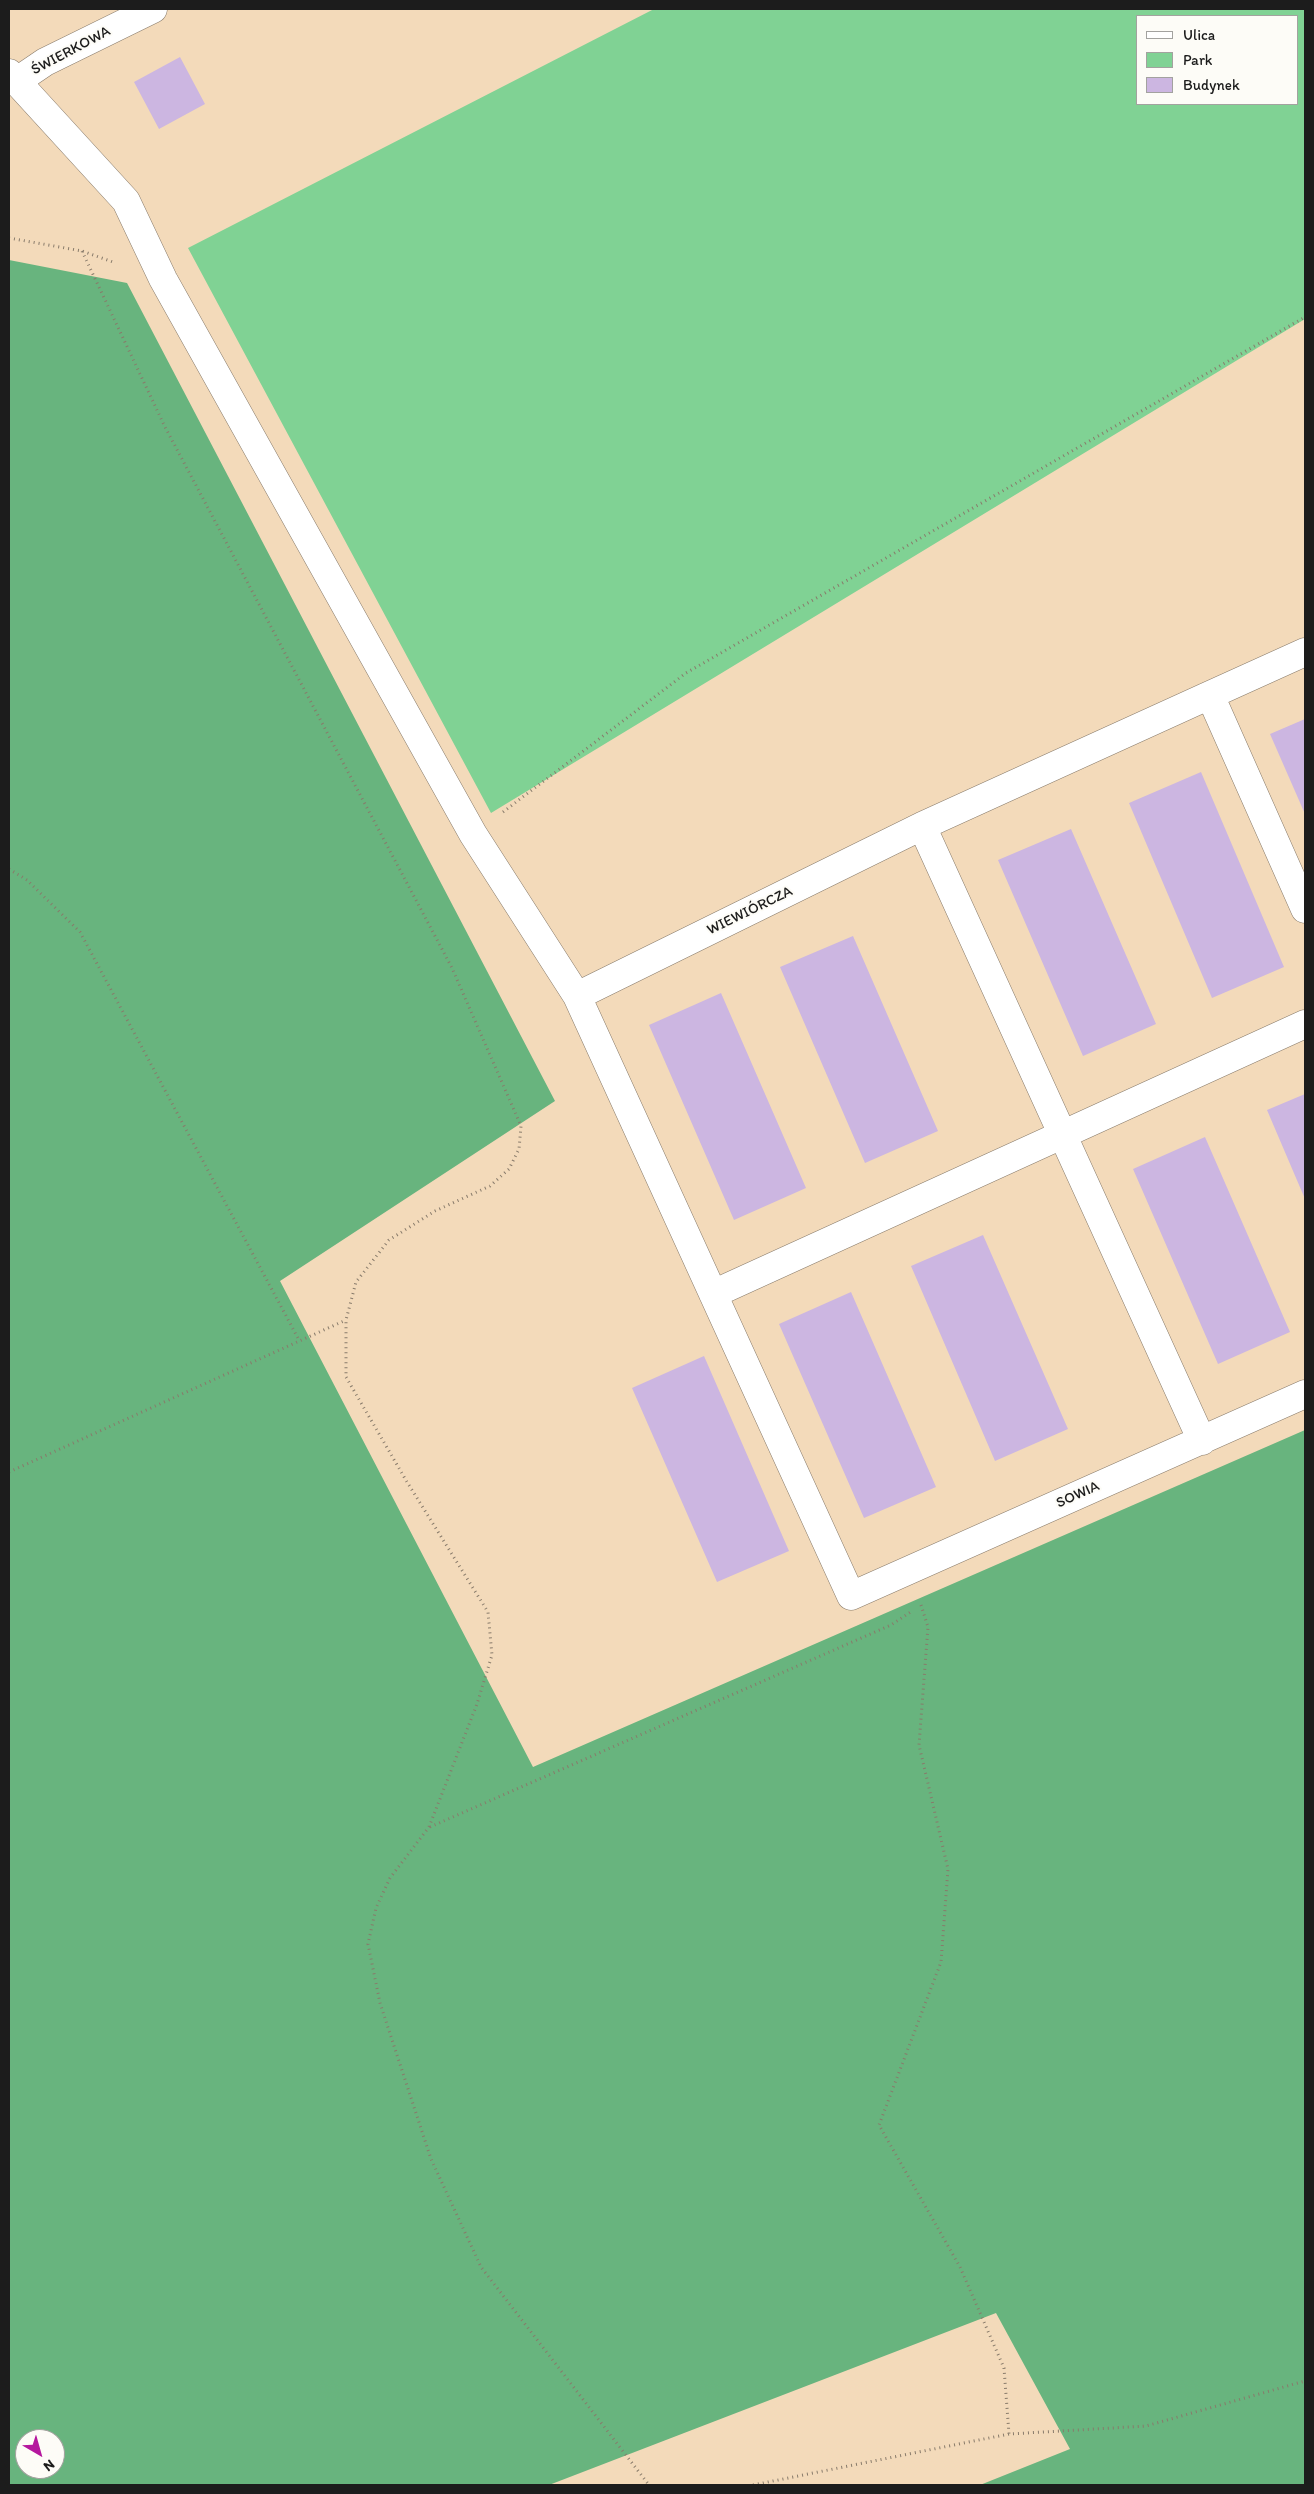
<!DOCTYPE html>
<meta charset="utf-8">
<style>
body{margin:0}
#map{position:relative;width:1314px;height:2494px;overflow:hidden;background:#f3daba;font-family:Itim,sans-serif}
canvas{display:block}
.frame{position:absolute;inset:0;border:10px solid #1c1c1c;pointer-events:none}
.legend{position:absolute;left:1136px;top:15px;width:162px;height:90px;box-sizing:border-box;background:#fdfcf7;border:1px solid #a3a29f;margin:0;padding:6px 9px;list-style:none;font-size:15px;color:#1c1c1c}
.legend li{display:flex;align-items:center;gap:10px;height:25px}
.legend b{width:25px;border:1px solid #a3a29f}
.north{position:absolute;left:15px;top:2429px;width:50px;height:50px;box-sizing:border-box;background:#fdfcf7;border:1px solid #a3a29f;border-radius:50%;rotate:142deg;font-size:14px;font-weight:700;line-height:20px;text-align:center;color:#1c1c1c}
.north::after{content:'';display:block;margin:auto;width:18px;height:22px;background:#b5179e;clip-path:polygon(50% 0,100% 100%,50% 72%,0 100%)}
</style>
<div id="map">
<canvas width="1314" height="2494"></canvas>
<div class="frame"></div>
<ul class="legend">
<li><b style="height:6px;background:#fff"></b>Ulica</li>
<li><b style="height:14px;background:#80d294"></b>Park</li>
<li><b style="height:14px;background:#ccb6e1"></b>Budynek</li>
</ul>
<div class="north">N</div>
</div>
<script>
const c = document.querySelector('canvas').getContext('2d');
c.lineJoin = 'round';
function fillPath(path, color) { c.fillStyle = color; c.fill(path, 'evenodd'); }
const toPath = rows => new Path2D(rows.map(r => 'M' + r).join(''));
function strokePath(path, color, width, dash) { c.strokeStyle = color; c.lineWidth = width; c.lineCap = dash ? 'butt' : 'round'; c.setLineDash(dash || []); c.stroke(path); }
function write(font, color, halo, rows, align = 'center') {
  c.font = font + ' Itim,sans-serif'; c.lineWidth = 4; c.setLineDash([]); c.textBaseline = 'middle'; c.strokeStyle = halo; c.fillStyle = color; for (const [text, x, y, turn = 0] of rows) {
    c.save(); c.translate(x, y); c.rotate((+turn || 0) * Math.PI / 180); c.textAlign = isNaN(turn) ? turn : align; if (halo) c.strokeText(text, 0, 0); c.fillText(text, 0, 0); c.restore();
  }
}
const green = toPath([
 [654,9,1305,9,1305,319,491,813,188,248],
 [1138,16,1298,16,1298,104,1138,104]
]);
const forest = toPath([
 [9,260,127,283,555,1101,280,1281,533,1767,1305,1430,1305,2485,980,2485,1070,2449,996,2313,549,2485,9,2485],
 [25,2439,55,2439,55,2469,25,2469]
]);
const building = toPath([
 [180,57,205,104,159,129,134,82],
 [1305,719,1305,814,1270,734],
 [1201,772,1284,967,1212,998,1129,803],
 [1071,829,1156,1024,1083,1056,998,860],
 [853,936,938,1131,865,1163,780,967],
 [721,993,806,1188,734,1220,649,1025],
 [1305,1094,1305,1199,1267,1110],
 [1205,1137,1290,1332,1218,1364,1133,1169],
 [983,1235,1068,1429,995,1461,911,1266],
 [851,1292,936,1487,864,1518,779,1324],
 [704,1356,789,1551,717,1582,632,1388]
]);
const path = toPath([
 [9,238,82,251,113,262],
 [82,251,165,427,452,968,521,1126,519,1149,509,1169,490,1186,435,1211,389,1240,356,1282,346,1320,346,1377,407,1482,488,1612,492,1655,477,1704,429,1827,390,1878,376,1908,368,1944,380,2003,431,2159,481,2267,649,2485],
 [503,812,686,673,1305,317],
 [9,869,27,880,80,932,299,1340],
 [9,1472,346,1320],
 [921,1605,928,1627,919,1745,948,1869,941,1962,879,2125,960,2267,1004,2368,1009,2434],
 [430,1827,891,1625,912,1611],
 [753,2485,1009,2434,1146,2426,1305,2381]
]);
const minor = toPath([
 [9,73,126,201,163,279,473,834,577,996,851,1596,1305,1394],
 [17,81,45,62,153,9],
 [1210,695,1305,652],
 [577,996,922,826],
 [713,1294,1305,1024],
 [1202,1441,922,826,1210,695,1305,909]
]);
const streetNames = [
 ["ŚWIERKOWA",71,51,-28],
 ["WIEWIÓRCZA",750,911,-26],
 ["SOWIA",1078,1495,-24]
];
fillPath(green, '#80d294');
fillPath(forest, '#68b47e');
fillPath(building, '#ccb6e1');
strokePath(minor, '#887b6b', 29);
strokePath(path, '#887b6b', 3, [1, 4]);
strokePath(minor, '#fff', 28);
write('15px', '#1c1c1c', '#fdfcf7', streetNames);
</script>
